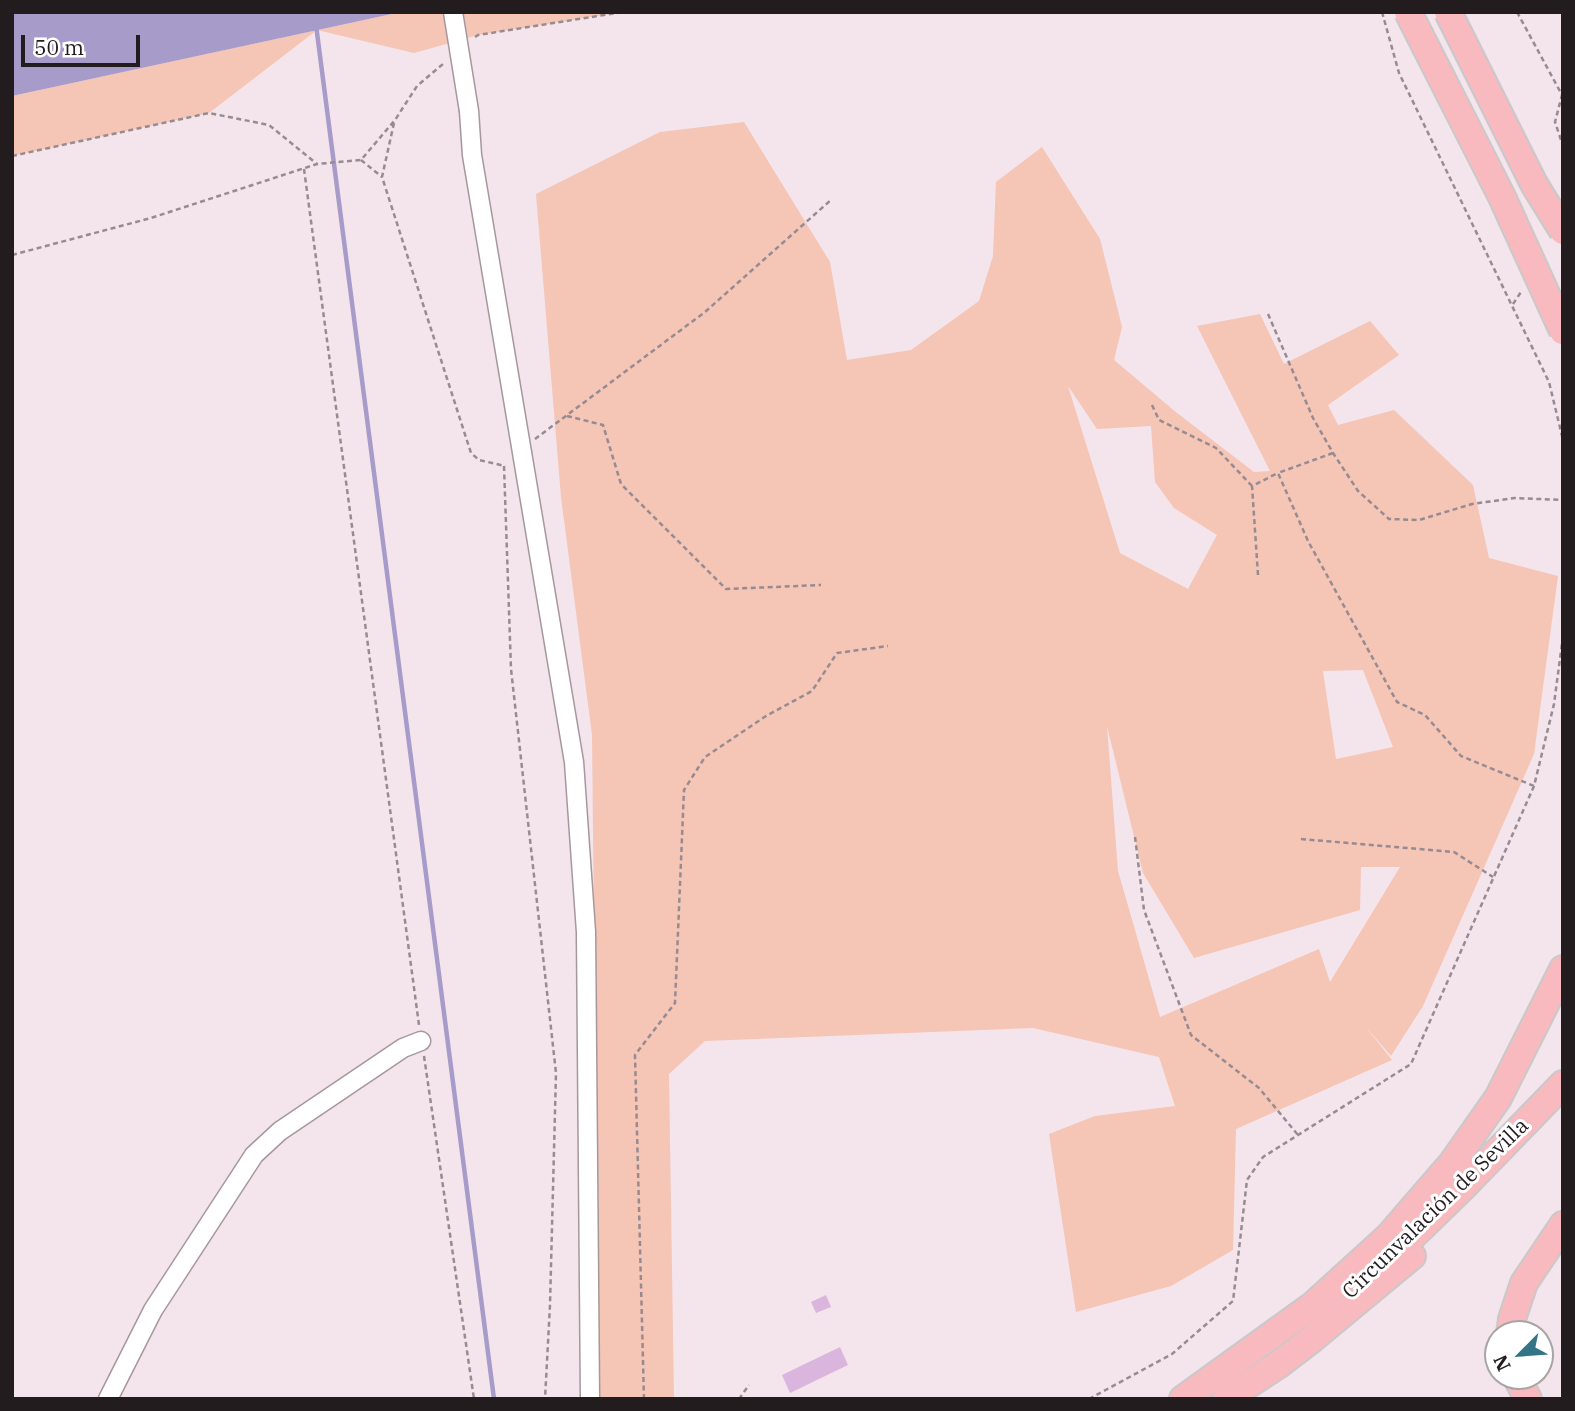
<!DOCTYPE html>
<meta charset="utf-8">
<style>
body{margin:0}
#map{position:relative;width:1575px;height:1411px;overflow:hidden;background:#f4e4eb;font-family:"IBM Plex Serif",serif}
canvas{display:block}
.frame{position:absolute;inset:0;border:14px solid #221c1f;pointer-events:none}
.north{position:absolute;left:1484px;top:1320px;width:70px;height:70px;box-sizing:border-box;background:#fff;border:2px solid #a7a4a5;border-radius:50%;rotate:245deg;font-size:19px;font-weight:700;line-height:28px;text-align:center;color:#221c1f}
.north::after{content:'';display:block;margin:auto;width:24px;height:32px;background:#337487;clip-path:polygon(50% 0,100% 100%,50% 72%,0 100%)}
.scale{position:absolute;left:21px;top:35px;width:119px;height:32px;box-sizing:border-box;border:4px solid #221c1f;border-top:0;padding-left:9px;font-size:21px;line-height:24px;white-space:nowrap;color:#221c1f;-webkit-text-stroke:5px #fff;paint-order:stroke}
</style>
<div id="map">
<canvas width="1575" height="1411"></canvas>
<div class="frame"></div>
<div class="north">N</div>
<div class="scale">50 m</div>
</div>
<script>
const c = document.querySelector('canvas').getContext('2d');
c.lineJoin = 'round';
function fillPath(path, color) { c.fillStyle = color; c.fill(path, 'evenodd'); }
const toPath = rows => new Path2D(rows.map(r => 'M' + r).join(''));
function strokePath(path, color, width, dash) { c.strokeStyle = color; c.lineWidth = width; c.lineCap = dash ? 'butt' : 'round'; c.setLineDash(dash || []); c.stroke(path); }
function write(font, color, halo, rows, align = 'center') {
  c.font = font + ' "IBM Plex Serif",serif'; c.lineWidth = 6; c.setLineDash([]); c.textBaseline = 'middle'; c.strokeStyle = halo; c.fillStyle = color; for (const [text, x, y, turn = 0] of rows) {
    c.save(); c.translate(x, y); c.rotate((+turn || 0) * Math.PI / 180); c.textAlign = isNaN(turn) ? turn : align; if (halo) c.strokeText(text, 0, 0); c.fillText(text, 0, 0); c.restore();
  }
}
const green = toPath([
 [401,12,623,12,478,35,414,53,317,30,209,113,12,156,12,96,317,30],
 [744,122,830,262,847,360,911,350,979,301,993,256,996,182,1042,147,1100,239,1122,327,1114,360,1177,413,1254,472,1270,471,1197,326,1260,314,1284,364,1370,321,1399,355,1328,405,1338,425,1394,410,1473,485,1489,558,1558,576,1534,754,1423,1006,1391,1056,1365,1026,1392,1060,1236,1129,1233,1250,1171,1286,1076,1312,1049,1134,1095,1116,1175,1106,1159,1057,1033,1028,705,1041,669,1074,674,1399,599,1399,592,735,561,497,536,194,660,132],
 [1068,386,1097,429,1151,426,1155,482,1174,508,1217,535,1188,589,1120,553],
 [1363,670,1393,747,1336,759,1323,671],
 [1107,726,1143,873,1194,958,1360,910,1361,867,1400,867,1330,982,1319,949,1160,1017,1118,871]
]);
const water = toPath([
 [12,12,401,12,12,96]
]);
const stream = toPath([
 [316,25,494,1399]
]);
const building = toPath([
 [826,1295,831,1307,816,1313,811,1302],
 [840,1347,848,1365,790,1393,782,1375]
]);
const path = toPath([
 [1382,12,1399,73,1549,382,1563,440],
 [1517,12,1562,95,1555,122,1563,146],
 [475,37,478,35,623,12],
 [394,123,382,177,471,453,479,460,505,466],
 [12,156,209,113,269,125,317,164],
 [361,160,382,177],
 [304,169,419,1025],
 [12,255,151,218,317,164,361,160,395,120,417,86,443,64],
 [1513,304,1521,292],
 [1268,314,1313,418,1333,453,1358,491,1389,519,1419,520,1472,504,1515,498,1563,500],
 [1152,405,1159,420,1216,448,1252,486],
 [567,416,603,425,621,484,726,589,821,585],
 [535,439,705,312,832,199],
 [1333,453,1278,473,1308,541,1397,702,1425,715,1461,756,1534,786],
 [504,466,511,669,556,1073,550,1305,545,1399],
 [1258,575,1252,486,1278,473],
 [1135,837,1144,910,1191,1035,1259,1088,1298,1135],
 [1301,839,1454,852,1493,877],
 [424,1056,474,1399],
 [644,1399,635,1055,675,1003,684,790,705,757,766,716,812,691,837,653,888,646],
 [739,1399,749,1385],
 [1089,1399,1172,1354,1233,1301,1247,1180,1263,1157,1411,1064,1534,786,1554,704,1563,636]
]);
const minor = toPath([
 [469,111,472,155,574,762,586,932,590,1399],
 [108,1399,153,1310,254,1155,280,1131,403,1048,421,1041]
]);
const highway = toPath([
 [1386,1262,1462,1188,1563,1084],
 [1510,1334,1512,1319,1524,1283,1563,1225],
 [1516,1376,1528,1399],
 [1183,1399,1312,1306,1389,1236,1453,1162,1498,1098,1563,969],
 [1226,1399,1278,1365,1312,1339,1412,1256]
]);
const minorBridge = toPath([
 [453,12,469,111]
]);
const highwayBridge = toPath([
 [1408,12,1502,197,1563,331],
 [1448,12,1534,184,1563,231]
]);
const streetNames = [
 ["Circunvalación de Sevilla",1436,1209,-44]
];
fillPath(green, '#f5c5b6');
fillPath(water, '#a79bca');
strokePath(stream, '#a79bca', 4.5);
fillPath(building, '#dab6df');
strokePath(minor, '#a6979e', 21);
strokePath(highway, '#cac9c9', 30);
strokePath(path, '#978b91', 2.5, [5, 3.5]);
strokePath(minor, '#fff', 18);
strokePath(highway, '#f8babf', 26);
strokePath(minorBridge, '#a6979e', 21, []);
strokePath(highwayBridge, '#cac9c9', 30, []);
strokePath(minorBridge, '#fff', 18);
strokePath(highwayBridge, '#f8babf', 26);
write('21px', '#221c1f', '#fff', streetNames);
</script>
